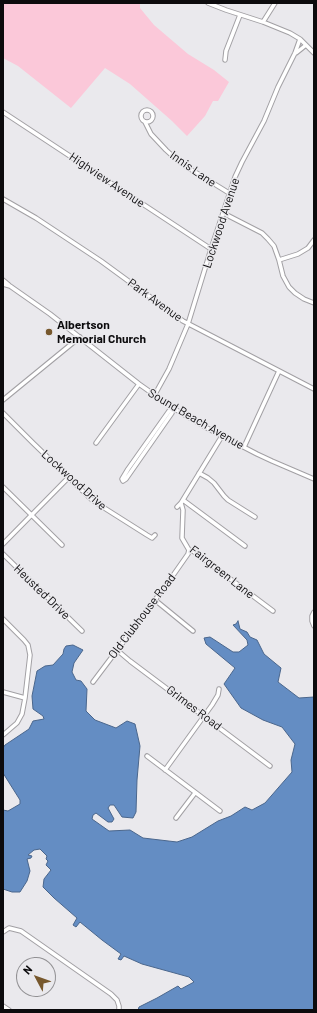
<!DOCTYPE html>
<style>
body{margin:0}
#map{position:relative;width:317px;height:1013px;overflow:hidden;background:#eae9ed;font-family:Barlow,sans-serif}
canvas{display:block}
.frame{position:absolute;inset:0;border:4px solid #0c0b0d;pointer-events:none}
.north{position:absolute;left:16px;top:957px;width:40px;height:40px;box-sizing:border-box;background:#eae9ed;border:1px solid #919093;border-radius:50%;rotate:311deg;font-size:11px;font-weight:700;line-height:16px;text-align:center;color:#0c0b0d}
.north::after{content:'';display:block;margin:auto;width:14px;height:18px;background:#77582d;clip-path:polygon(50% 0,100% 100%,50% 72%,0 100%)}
</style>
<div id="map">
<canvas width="317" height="1013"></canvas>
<div class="frame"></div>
<div class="north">N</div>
</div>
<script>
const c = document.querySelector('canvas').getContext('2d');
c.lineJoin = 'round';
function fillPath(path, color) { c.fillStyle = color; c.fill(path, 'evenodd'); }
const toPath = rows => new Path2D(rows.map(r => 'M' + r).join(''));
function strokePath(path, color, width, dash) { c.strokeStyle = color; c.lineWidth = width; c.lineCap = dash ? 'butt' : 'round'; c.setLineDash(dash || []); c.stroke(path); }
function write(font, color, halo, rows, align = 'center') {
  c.font = font + ' Barlow,sans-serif'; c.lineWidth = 3; c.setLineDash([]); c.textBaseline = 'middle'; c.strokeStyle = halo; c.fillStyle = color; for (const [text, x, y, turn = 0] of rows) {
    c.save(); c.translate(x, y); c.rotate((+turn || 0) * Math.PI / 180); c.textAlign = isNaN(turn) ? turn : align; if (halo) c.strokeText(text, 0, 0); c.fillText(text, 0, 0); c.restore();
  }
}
const green = toPath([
 [3,3,140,3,140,8,154,25,188,54,214,70,229,82,218,101,213,101,205,116,187,136,172,121,130,84,105,68,71,108,18,66,3,58]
]);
const water = toPath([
 [238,621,240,629,247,632,250,637,257,640,264,654,281,668,278,682,299,698,314,697,314,1010,138,1010,139,1007,157,998,178,986,181,989,194,982,189,977,142,964,124,956,121,960,118,959,121,954,102,940,80,922,76,927,73,925,77,918,54,898,43,887,44,879,51,870,46,865,48,861,46,859,47,856,40,849,34,850,28,855,32,856,31,858,27,859,30,871,27,881,20,892,12,892,3,889,3,810,8,811,20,804,20,800,3,773,3,748,5,745,29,729,33,721,44,719,43,716,33,709,32,696,37,671,45,666,53,665,63,654,64,649,66,646,73,645,83,650,74,663,72,672,76,680,81,681,87,689,86,711,95,720,116,728,127,721,135,724,140,746,137,780,136,812,133,818,122,817,114,805,110,805,108,808,114,819,112,822,108,822,96,813,93,815,92,819,109,831,130,830,143,838,177,842,192,837,218,821,231,816,245,807,252,810,265,803,292,772,291,760,295,744,282,727,263,720,241,708,224,684,235,668,206,644,204,638,210,637,233,652,239,652,248,645,247,640,233,625,236,624,238,621]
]);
const street = toPath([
 [208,3,226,10,263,22,290,33,300,39,314,53],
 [263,22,275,3],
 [296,53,306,45],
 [225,60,226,51,240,15],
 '141 116a6 6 0 1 1 12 0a6 6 0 1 1-12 0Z',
 [3,112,211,249],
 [145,122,151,134,166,150,178,161,187,167,229,193],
 [3,199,36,218,101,261,183,321,314,389],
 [223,213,262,233,268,239,274,246,279,260,283,276,289,287,295,293,304,299,314,303],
 [279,260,298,254,308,248,314,240],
 [3,280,9,285],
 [3,284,10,286,50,314,139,384,173,408,205,427,257,454,272,461,314,479],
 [154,396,169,369,188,324,211,249,235,177,242,162,264,121,278,87,295,53,300,39],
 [3,400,80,337],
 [173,408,172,413,126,479,123,481,122,479,128,469,169,411,173,408],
 [3,413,33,443,91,499,98,504,147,535,152,538,155,535],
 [96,443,139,384],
 [244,447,279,371],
 [199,473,208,478,214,483,224,496,228,500,255,517],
 [3,487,62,545],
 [183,500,245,546],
 [181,503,183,510,182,538,189,550,193,551,273,611],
 [177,507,181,503,222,436],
 [3,544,68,478],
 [3,554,82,631],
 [155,600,193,631],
 [314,612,312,616,312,621,314,626],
 [3,619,24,640,28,645,30,655,25,698,22,714,17,723,3,735],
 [117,650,130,661,270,766],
 [93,682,167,584,188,554,189,550],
 [3,692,25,698],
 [147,756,220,811],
 [165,770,212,705,218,695,219,689],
 [176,818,195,793],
 [3,932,9,928,21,931,111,994,117,1000,119,1006,119,1010],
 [3,1006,9,1010]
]);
const markers = [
 [49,332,4,"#77582d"]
];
const streetNames = [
 ["Innis Lane",193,169,35],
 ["Highview Avenue",107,180,34],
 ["Lockwood Avenue",221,223,-72],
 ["Park Avenue",155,300,36],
 ["Sound Beach Avenue",196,419,30],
 ["Lockwood Drive",74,480,42],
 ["Fairgreen Lane",222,572,38],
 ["Heusted Drive",42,592,44],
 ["Old Clubhouse Road",142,616,-53],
 ["Grimes Road",194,708,37]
];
const poiNames = [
 ["Albertson",57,325],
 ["Memorial Church",57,339]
];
fillPath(green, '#fbc8d9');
fillPath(water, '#648dc3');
strokePath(water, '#4a668c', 1);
strokePath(street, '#a2a0a4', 5.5);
strokePath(street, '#fff', 3.5);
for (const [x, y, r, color] of markers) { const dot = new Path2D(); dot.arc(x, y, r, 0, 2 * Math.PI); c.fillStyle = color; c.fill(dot); strokePath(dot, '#eae9ed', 1.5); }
write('12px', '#0c0b0d', '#eae9ed', streetNames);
write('bold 12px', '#0c0b0d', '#eae9ed', poiNames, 'left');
</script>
